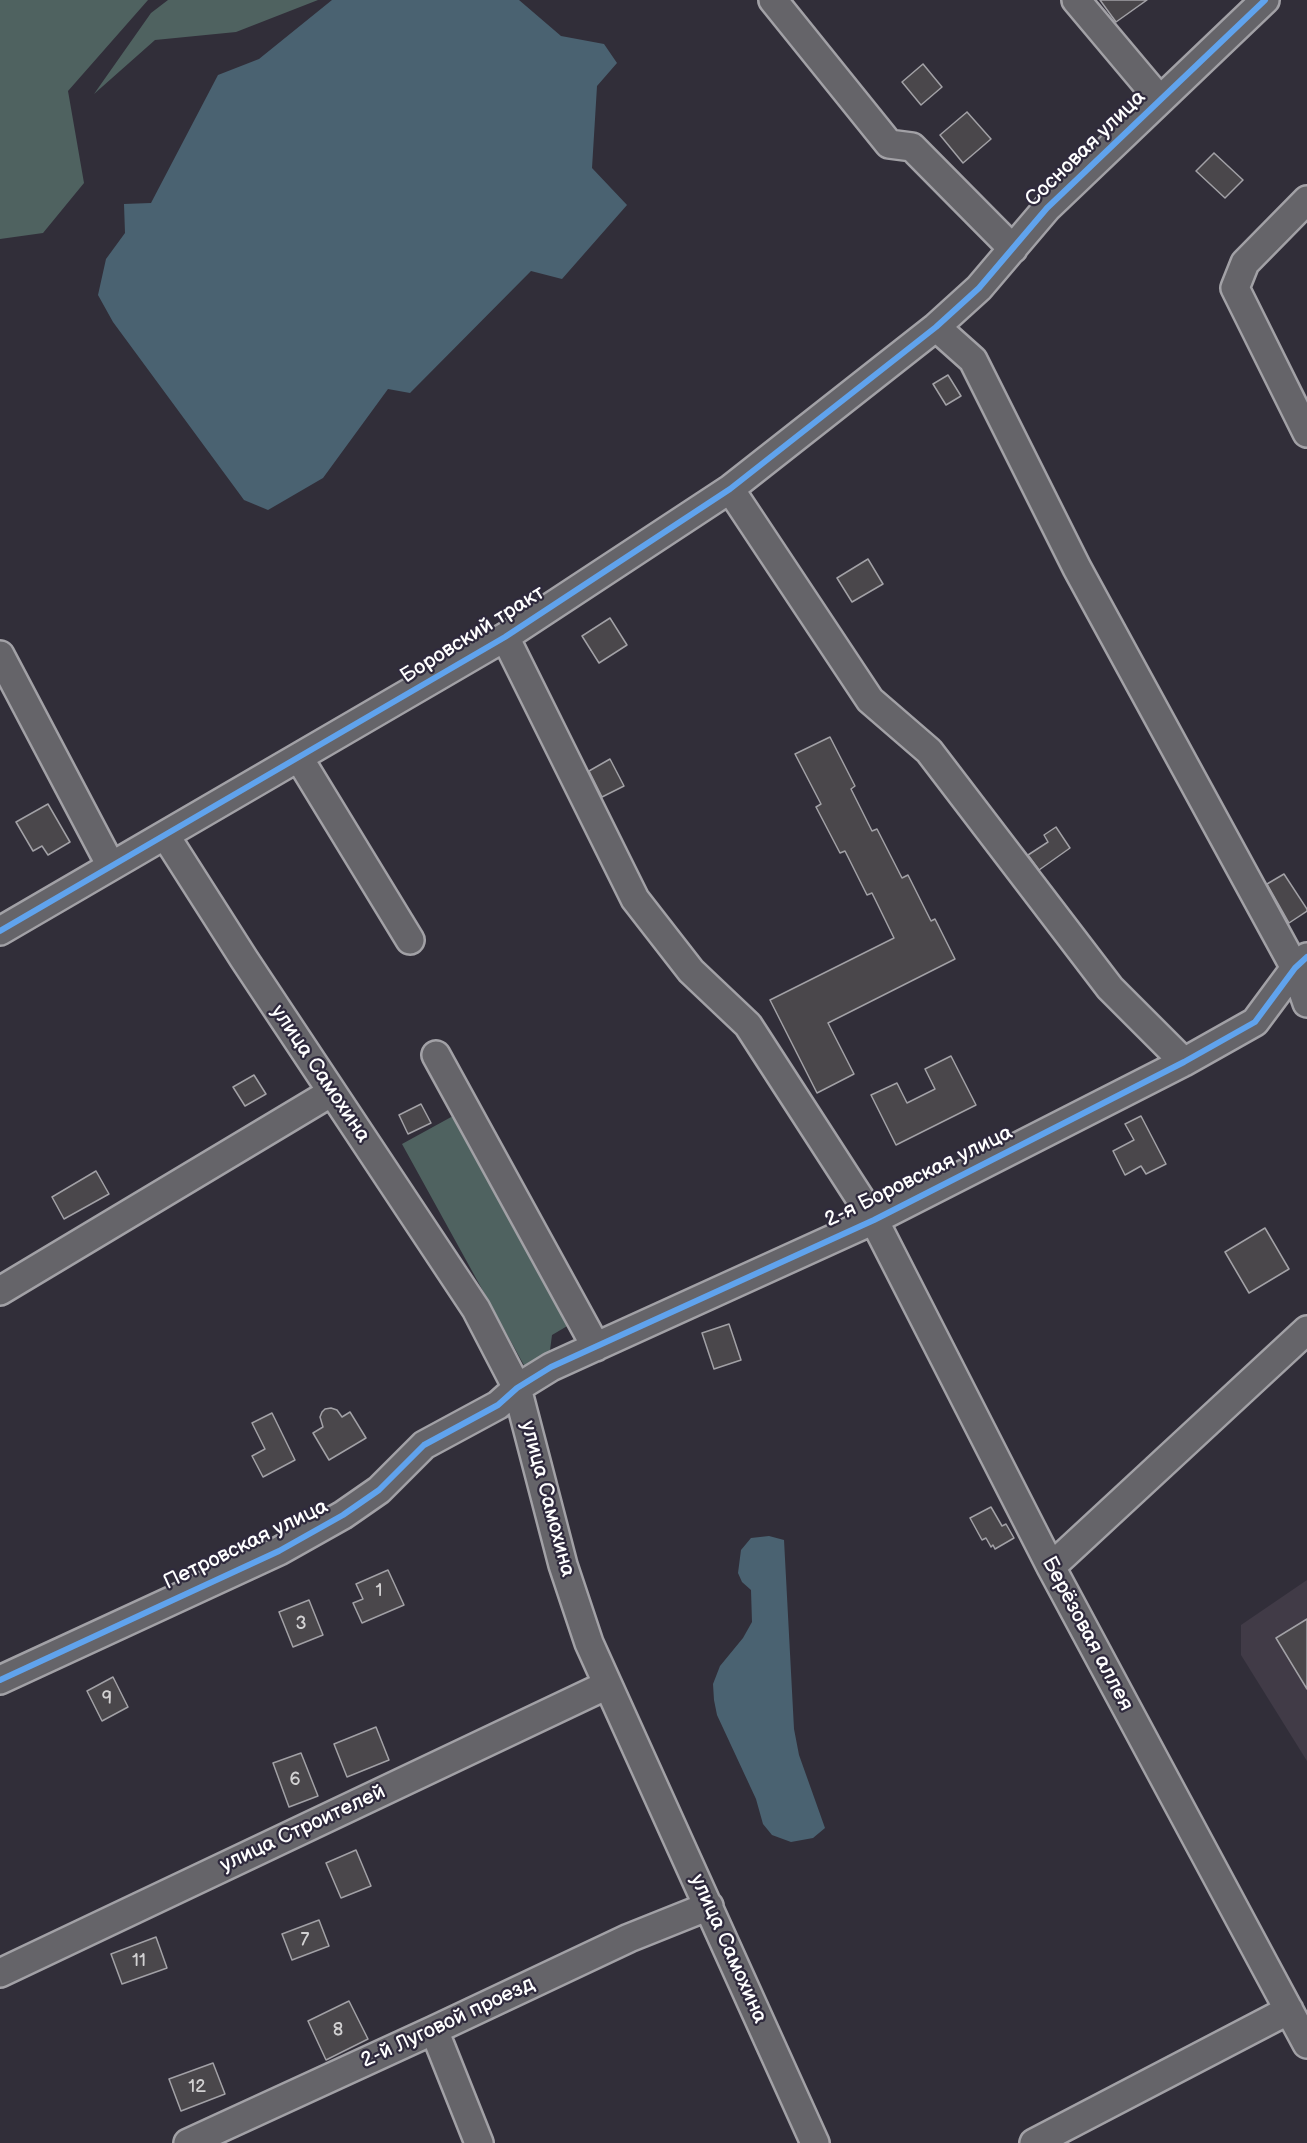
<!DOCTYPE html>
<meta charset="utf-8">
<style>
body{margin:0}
canvas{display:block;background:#312e39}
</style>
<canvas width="1307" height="2143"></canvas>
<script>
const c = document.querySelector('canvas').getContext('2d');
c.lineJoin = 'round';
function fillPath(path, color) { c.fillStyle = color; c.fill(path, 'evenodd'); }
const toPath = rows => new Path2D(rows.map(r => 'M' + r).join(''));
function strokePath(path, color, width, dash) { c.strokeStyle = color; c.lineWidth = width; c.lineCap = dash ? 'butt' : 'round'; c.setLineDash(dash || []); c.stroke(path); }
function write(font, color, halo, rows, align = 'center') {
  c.font = font + ' "Balsamiq Sans",sans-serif'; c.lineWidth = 4.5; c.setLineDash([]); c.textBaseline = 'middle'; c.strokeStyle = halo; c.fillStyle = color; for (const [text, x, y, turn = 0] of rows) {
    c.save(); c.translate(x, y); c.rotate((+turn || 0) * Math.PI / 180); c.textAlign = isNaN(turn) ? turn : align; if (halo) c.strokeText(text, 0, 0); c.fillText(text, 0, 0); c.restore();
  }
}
const built = toPath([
 [1307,1580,1307,1761,1241,1655,1241,1625]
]);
const green = toPath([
 [0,0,148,0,68,91,84,183,43,233,0,239],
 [168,0,318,0,236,32,155,40,94,94,151,13],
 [453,1116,569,1325,552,1335,549,1358,525,1367,402,1144]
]);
const water = toPath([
 [332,0,519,0,561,36,604,44,617,63,597,86,592,168,627,205,562,279,531,271,410,393,388,389,323,478,268,510,244,500,113,322,98,295,106,259,125,233,124,204,151,203,218,75,259,59],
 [769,1536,784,1540,794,1729,799,1755,825,1828,813,1838,791,1842,772,1835,763,1824,756,1799,717,1715,714,1700,713,1684,720,1666,743,1638,752,1622,751,1590,742,1582,738,1573,741,1550,751,1538]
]);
const building = toPath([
 [1100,0,1147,0,1116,22,1100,0],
 [923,64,942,87,921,105,902,82,923,64],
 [967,112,991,139,963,163,940,135,967,112],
 [1214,153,1243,180,1225,198,1196,171,1214,153],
 [948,375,961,396,946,405,933,384,948,375],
 [868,559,883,584,852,602,837,578,868,559],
 [610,618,627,645,599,663,582,636,610,618],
 [830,737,855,786,851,789,872,831,877,829,902,878,908,875,931,921,935,919,955,959,828,1023,854,1074,817,1093,770,1000,894,938,872,893,867,895,845,851,840,853,816,807,821,804,795,754,830,737],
 [610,759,624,786,602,797,589,771,610,759],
 [48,804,70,842,48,855,42,846,33,851,16,822,48,804],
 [1056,827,1070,848,1039,870,1028,855,1048,842,1044,835,1056,827],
 [1284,874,1307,909,1307,911,1289,923,1267,884,1284,874],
 [951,1056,976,1105,896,1145,871,1095,897,1083,907,1103,935,1089,925,1069,951,1056],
 [254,1075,266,1094,245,1106,233,1087,254,1075],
 [421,1104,431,1123,408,1134,399,1115,421,1104],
 [1141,1116,1166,1164,1146,1174,1141,1166,1125,1175,1113,1151,1134,1140,1125,1124,1141,1116],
 [96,1171,109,1194,64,1219,52,1197,96,1171],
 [1265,1228,1289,1269,1249,1293,1225,1252,1265,1228],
 [729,1324,741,1360,714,1369,702,1333,729,1324],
 [331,1408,337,1410,342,1417,350,1412,366,1438,329,1460,313,1433,323,1427,320,1417,322,1412,325,1409,331,1408],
 [272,1413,295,1460,263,1477,252,1456,265,1449,252,1423,272,1413],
 [991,1507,1002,1526,1006,1524,1014,1538,995,1549,993,1545,991,1547,986,1538,982,1540,970,1518,991,1507],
 [388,1570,404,1605,362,1623,353,1603,363,1599,356,1584,388,1570],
 [309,1600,323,1635,293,1647,279,1612,309,1600],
 [1307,1619,1307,1689,1276,1638,1307,1619],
 [113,1677,128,1707,102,1721,87,1691,113,1677],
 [376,1727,389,1760,347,1777,334,1744,376,1727],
 [301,1753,318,1796,289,1807,273,1763,301,1753],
 [356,1850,371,1886,341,1898,326,1863,356,1850],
 [319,1920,329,1946,292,1960,282,1934,319,1920],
 [156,1937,167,1968,122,1984,111,1954,156,1937],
 [349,2001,368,2039,326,2060,308,2021,349,2001],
 [213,2063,225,2094,181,2111,169,2079,213,2063]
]);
const minor = toPath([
 [773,0,889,144,912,147,1013,249],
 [1076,0,1160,100],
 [1307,200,1245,263,1235,288,1307,433],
 [936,327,973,360,1077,568,1295,968,1307,1003],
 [730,489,870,700,929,751,1110,988,1184,1062],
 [505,637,635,899,691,971,748,1025,874,1220,1051,1567,1307,2044],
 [0,655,111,866],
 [299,758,410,940],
 [165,835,244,959,476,1309,517,1388,563,1565,589,1643,815,2143],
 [0,931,505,637,730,489,936,327,979,288,1047,208,1265,0],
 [436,1055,596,1347],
 [0,1291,332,1092],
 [1051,1567,1307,1330],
 [0,1680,279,1551,343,1515,379,1490,424,1445,498,1405,517,1388,551,1367,874,1220,1184,1062,1255,1022,1295,968,1307,957],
 [0,1973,607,1685],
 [434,2030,479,2143],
 [188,2143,434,2030,629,1938,709,1906],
 [1034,2143,1289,2010]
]);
const cycleway = toPath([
 [0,931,505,637,730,489,936,327,979,288,1047,208,1265,0],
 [0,1680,279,1551,343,1515,379,1490,424,1445,498,1405,517,1388,551,1367,874,1220,1184,1062,1255,1022,1295,968,1307,957]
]);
const numberNames = [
 ["1",379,1591],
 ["3",301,1624],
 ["9",107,1699],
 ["6",295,1780],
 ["7",305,1940],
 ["11",139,1961],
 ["8",338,2030],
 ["12",197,2087]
];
const streetNames = [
 ["Сосновая улица",1086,149,-44],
 ["Боровский тракт",473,635,-32],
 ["улица Самохина",320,1074,56],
 ["2-я Боровская улица",919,1177,-26],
 ["улица Самохина",547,1499,75],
 ["Петровская улица",246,1545,-26],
 ["Берёзовая аллея",1087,1634,62],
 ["улица Строителей",303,1829,-25],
 ["улица Самохина",728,1949,66],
 ["2-й Луговой проезд",448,2023,-25]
];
fillPath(built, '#413b47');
fillPath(green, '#4f6260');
fillPath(water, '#4a6271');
fillPath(building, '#4a474b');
strokePath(building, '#a2a1a6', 1.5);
strokePath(minor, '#a2a1a6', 32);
strokePath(minor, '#656469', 27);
strokePath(cycleway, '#60a3ed', 6);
write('18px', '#d2d1d2', null, numberNames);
write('21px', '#fff', '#2f2a3d', streetNames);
</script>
